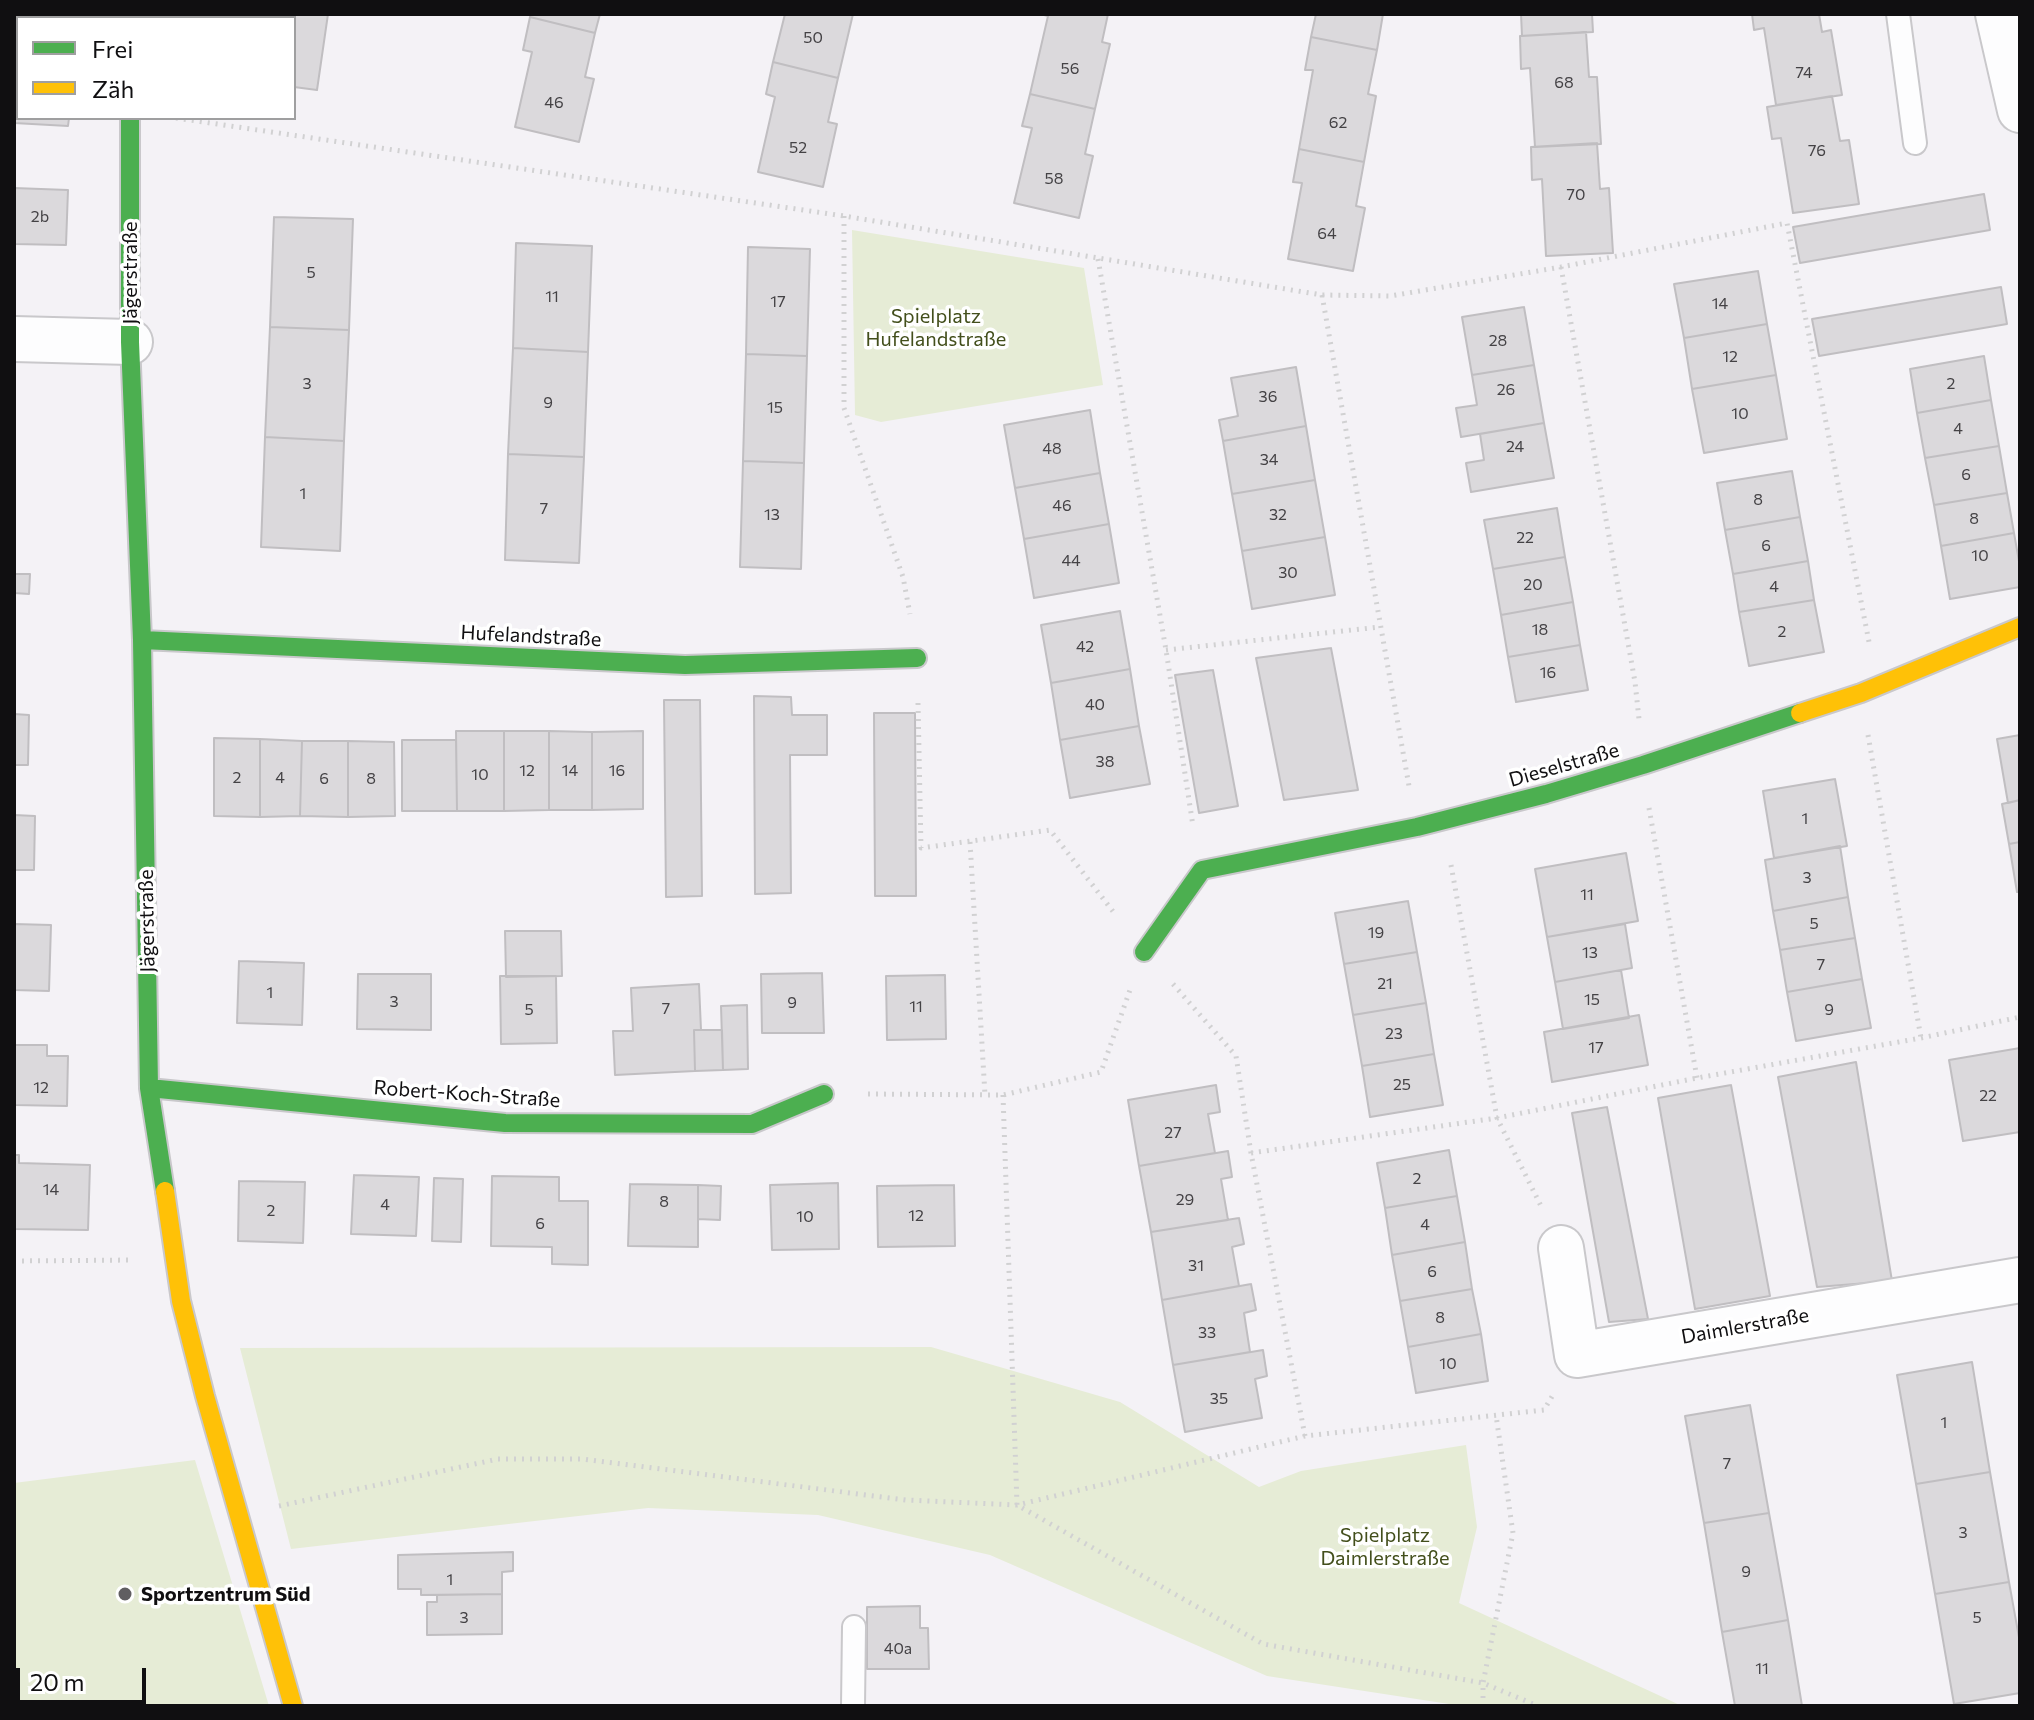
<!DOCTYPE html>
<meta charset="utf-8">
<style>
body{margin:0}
#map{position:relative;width:2034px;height:1720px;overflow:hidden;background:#f4f2f6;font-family:Commissioner,sans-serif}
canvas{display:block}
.frame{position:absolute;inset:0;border:16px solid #100f11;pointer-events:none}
.legend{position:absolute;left:16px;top:16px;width:280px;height:104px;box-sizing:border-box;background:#fff;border:2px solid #9f9fa0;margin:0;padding:10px 14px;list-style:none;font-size:24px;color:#100f11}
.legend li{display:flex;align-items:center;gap:16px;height:40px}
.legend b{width:40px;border:2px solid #9f9fa0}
.scale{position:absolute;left:16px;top:1668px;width:130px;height:36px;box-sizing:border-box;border:4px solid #100f11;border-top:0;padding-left:10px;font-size:24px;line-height:28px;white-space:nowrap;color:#100f11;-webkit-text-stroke:6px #fff;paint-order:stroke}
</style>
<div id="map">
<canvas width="2034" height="1720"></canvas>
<div class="frame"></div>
<ul class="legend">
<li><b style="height:10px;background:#4caf50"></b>Frei</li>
<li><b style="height:10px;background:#ffc107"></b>Zäh</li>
</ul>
<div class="scale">20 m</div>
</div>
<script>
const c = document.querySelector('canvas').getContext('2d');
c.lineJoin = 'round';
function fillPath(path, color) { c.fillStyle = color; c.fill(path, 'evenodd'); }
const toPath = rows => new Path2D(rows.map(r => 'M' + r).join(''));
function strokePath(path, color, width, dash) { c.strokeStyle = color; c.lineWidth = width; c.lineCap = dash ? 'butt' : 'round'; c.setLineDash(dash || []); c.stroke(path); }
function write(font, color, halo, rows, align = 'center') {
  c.font = font + ' Commissioner,sans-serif'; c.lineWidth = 7; c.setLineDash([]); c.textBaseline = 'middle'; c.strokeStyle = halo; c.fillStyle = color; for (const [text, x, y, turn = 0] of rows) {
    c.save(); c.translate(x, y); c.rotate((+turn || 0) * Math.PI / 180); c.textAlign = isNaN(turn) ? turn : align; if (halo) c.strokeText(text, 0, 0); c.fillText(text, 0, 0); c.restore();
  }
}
const green = toPath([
 [852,230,1084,268,1103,385,881,422,855,415],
 [931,1347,1120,1402,1259,1487,1301,1471,1466,1445,1477,1527,1459,1603,1682,1706,1462,1706,1267,1676,990,1555,818,1515,648,1508,291,1549,240,1348],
 [195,1460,269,1706,14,1706,14,1483]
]);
const building = toPath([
 [259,14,328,14,317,90,294,87,294,18,258,18,259,14],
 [531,14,600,14,595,33,530,17,531,14],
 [785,14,853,14,838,78,773,62,785,14],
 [1040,14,1108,14,1102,42,1110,44,1095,109,1030,94,1048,16,1040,14],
 [1316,14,1383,14,1377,50,1311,37,1316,14],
 [1521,14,1592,14,1593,32,1522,36,1521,14],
 [1752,14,1819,14,1822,32,1831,30,1842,95,1776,105,1764,28,1754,30,1752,14],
 [530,17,595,33,585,77,594,79,579,142,515,127,532,52,523,50,530,17],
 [1586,32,1589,77,1597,77,1601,144,1535,147,1530,68,1521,69,1520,36,1586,32],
 [1311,37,1377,50,1368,94,1376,96,1364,162,1299,149,1313,70,1305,70,1311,37],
 [14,40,18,40,18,118,69,118,68,126,14,123,14,40],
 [773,62,838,78,828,122,837,124,823,187,758,172,775,97,766,94,773,62],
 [1030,94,1095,109,1085,154,1093,156,1079,218,1014,203,1032,128,1022,126,1030,94],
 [1832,96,1840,141,1849,140,1859,204,1793,213,1781,138,1772,139,1767,107,1832,96],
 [1597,143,1600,189,1609,188,1613,253,1546,256,1542,179,1532,180,1531,147,1597,143],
 [1299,149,1364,162,1356,206,1365,208,1353,271,1288,259,1302,183,1293,182,1299,149],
 [14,188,68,190,66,245,14,244,14,188],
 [1984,194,1990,230,1800,263,1793,227,1984,194],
 [274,217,353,219,349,330,270,327,274,217],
 [516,243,592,246,588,352,513,348,516,243],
 [748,247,810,249,807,356,746,354,748,247],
 [1758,271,1767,324,1684,338,1674,284,1758,271],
 [2001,287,2007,324,1819,356,1812,319,2001,287],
 [1524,307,1534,365,1472,375,1462,317,1524,307],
 [1767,324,1776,375,1692,389,1684,338,1767,324],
 [270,327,349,330,344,441,265,437,270,327],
 [513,348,588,352,584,457,508,454,513,348],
 [746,354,807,356,804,463,743,461,746,354],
 [1984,356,1991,400,1917,413,1910,369,1984,356],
 [1534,365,1544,423,1461,437,1456,408,1477,405,1472,375,1534,365],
 [1296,367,1306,426,1223,441,1219,420,1238,416,1231,378,1296,367],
 [1776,375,1787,439,1704,453,1692,389,1776,375],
 [1991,400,1999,446,1925,458,1917,413,1991,400],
 [1090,410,1100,473,1015,488,1004,425,1090,410],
 [1544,423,1554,478,1471,492,1466,463,1484,460,1480,434,1544,423],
 [1306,426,1315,480,1232,494,1223,441,1306,426],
 [265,437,344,441,340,551,261,547,265,437],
 [1999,446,2007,493,1934,505,1925,458,1999,446],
 [508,454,584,457,579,563,505,560,508,454],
 [743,461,804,463,801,569,740,567,743,461],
 [1792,471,1800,517,1725,530,1717,483,1792,471],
 [1100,473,1109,524,1024,539,1015,488,1100,473],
 [1315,480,1325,537,1242,551,1232,494,1315,480],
 [2007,493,2014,533,1941,546,1934,505,2007,493],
 [1557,508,1565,557,1493,569,1484,520,1557,508],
 [1800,517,1808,561,1733,574,1725,530,1800,517],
 [1109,524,1119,583,1034,598,1024,539,1109,524],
 [2014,533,2020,567,2020,587,1950,599,1941,546,2014,533],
 [1325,537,1335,595,1252,609,1242,551,1325,537],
 [1565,557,1573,602,1501,615,1493,569,1565,557],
 [1808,561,1814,600,1739,612,1733,574,1808,561],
 [14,574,30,574,29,594,14,593,14,574],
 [1814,600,1824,652,1749,666,1739,612,1814,600],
 [1573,602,1580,645,1508,657,1501,615,1573,602],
 [1120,611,1130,669,1051,683,1041,625,1120,611],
 [1580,645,1588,690,1516,702,1508,657,1580,645],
 [1331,648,1358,790,1284,800,1256,658,1331,648],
 [1130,669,1139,726,1060,740,1051,683,1130,669],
 [1213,670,1238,806,1199,813,1175,675,1213,670],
 [754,696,791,697,792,715,827,715,827,755,790,755,791,893,755,894,754,696],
 [664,700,700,700,702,896,666,897,664,700],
 [874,713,915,713,916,896,875,896,874,713],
 [14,714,29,715,28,765,14,765,14,714],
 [1139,726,1150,784,1070,798,1060,740,1139,726],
 [456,731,504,731,504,811,457,811,456,731],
 [504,731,549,731,549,810,504,811,504,731],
 [549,731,592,732,592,810,549,810,549,731],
 [643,731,643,809,592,810,592,732,643,731],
 [2020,735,2020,800,2008,803,1997,739,2020,735],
 [214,738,260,739,260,817,214,816,214,738],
 [260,739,302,741,300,816,260,817,260,739],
 [402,740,456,740,457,811,402,811,402,740],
 [302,741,348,741,348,817,300,816,302,741],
 [348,741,394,742,395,816,348,817,348,741],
 [1835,779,1847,846,1774,858,1763,791,1835,779],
 [2020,800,2020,842,2009,844,2002,804,2020,800],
 [14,815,35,816,34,870,14,870,14,815],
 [2020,842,2020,892,2017,892,2009,844,2020,842],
 [1840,846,1848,897,1773,911,1765,860,1840,846],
 [1626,853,1638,921,1547,937,1535,869,1626,853],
 [1848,897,1855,938,1780,950,1773,911,1848,897],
 [1408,901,1417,952,1344,964,1335,913,1408,901],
 [14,924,51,925,49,991,14,990,14,924],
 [1625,924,1632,968,1555,982,1547,937,1625,924],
 [505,931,561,931,562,976,506,977,505,931],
 [1855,938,1862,979,1787,992,1780,950,1855,938],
 [1417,952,1426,1003,1353,1015,1344,964,1417,952],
 [239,961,304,963,302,1025,237,1023,239,961],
 [1621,970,1629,1018,1563,1029,1555,982,1621,970],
 [822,973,824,1033,762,1033,761,974,822,973],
 [358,974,431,974,431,1030,357,1029,358,974],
 [945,975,946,1039,887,1040,886,976,945,975],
 [500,976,556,976,557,1043,501,1044,500,976],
 [1862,979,1871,1028,1796,1041,1787,992,1862,979],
 [699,984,701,1030,694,1030,695,1071,615,1075,613,1031,633,1031,631,988,699,984],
 [1426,1003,1434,1054,1362,1066,1353,1015,1426,1003],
 [747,1005,748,1069,723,1070,721,1006,747,1005],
 [1639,1015,1648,1065,1552,1082,1544,1032,1639,1015],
 [694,1030,722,1030,723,1070,695,1071,694,1030],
 [15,1045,47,1045,47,1056,68,1056,67,1106,14,1105,15,1045],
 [2020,1048,2020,1132,1963,1141,1949,1060,2020,1048],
 [1434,1054,1443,1105,1370,1117,1362,1066,1434,1054],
 [1856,1062,1892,1281,1817,1287,1778,1077,1856,1062],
 [1216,1085,1220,1112,1208,1114,1215,1153,1139,1166,1128,1100,1216,1085],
 [1731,1085,1770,1296,1695,1309,1658,1098,1731,1085],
 [1607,1107,1648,1319,1609,1322,1572,1113,1607,1107],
 [1449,1150,1457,1196,1385,1208,1377,1163,1449,1150],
 [1228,1151,1232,1177,1221,1179,1228,1220,1151,1232,1139,1166,1228,1151],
 [14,1155,19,1155,19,1163,90,1165,88,1230,14,1229,14,1155],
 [354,1175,419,1177,416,1236,351,1234,354,1175],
 [492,1176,559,1177,559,1201,588,1201,588,1265,552,1264,552,1247,491,1246,492,1176],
 [434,1178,463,1179,461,1242,432,1241,434,1178],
 [239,1181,305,1182,303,1243,238,1241,239,1181],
 [838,1183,839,1249,772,1250,770,1185,838,1183],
 [630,1184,698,1185,698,1247,628,1246,630,1184],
 [698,1185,721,1186,720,1220,698,1219,698,1185],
 [954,1185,955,1246,878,1247,877,1186,954,1185],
 [1457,1196,1465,1242,1392,1255,1385,1208,1457,1196],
 [1239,1218,1244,1244,1232,1247,1239,1286,1162,1300,1151,1232,1239,1218],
 [1465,1242,1472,1289,1400,1301,1392,1255,1465,1242],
 [1251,1284,1256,1310,1244,1313,1250,1352,1173,1365,1162,1300,1251,1284],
 [1472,1289,1481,1334,1408,1347,1400,1301,1472,1289],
 [1481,1334,1488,1381,1416,1393,1408,1347,1481,1334],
 [1263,1350,1267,1376,1255,1379,1262,1418,1185,1432,1173,1365,1263,1350],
 [1972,1362,1990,1472,1916,1484,1897,1375,1972,1362],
 [1750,1405,1769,1513,1704,1523,1685,1416,1750,1405],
 [1990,1472,2009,1582,1935,1594,1916,1484,1990,1472],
 [1769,1513,1788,1620,1722,1632,1704,1523,1769,1513],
 [513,1552,513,1571,502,1572,502,1594,421,1595,421,1589,398,1589,398,1555,513,1552],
 [2009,1582,2020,1643,2020,1693,1954,1704,1935,1594,2009,1582],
 [502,1594,502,1634,427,1635,427,1602,437,1602,437,1595,502,1594],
 [920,1606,920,1628,928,1628,929,1669,867,1669,867,1607,920,1606],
 [1788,1620,1802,1706,1735,1706,1722,1632,1788,1620]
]);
const path = toPath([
 [176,118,844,216,1322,295,1390,296,1561,267,1787,223,1869,642],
 [844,216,844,408,903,577,910,614],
 [1098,259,1166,650,1193,826],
 [1561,267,1635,682,1639,719],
 [1322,295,1409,786],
 [1166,650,1380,627],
 [918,703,921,848,1050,830,1115,914],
 [1868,735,1921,1038],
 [1649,808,1697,1078],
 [970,842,985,1095],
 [1451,865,1497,1118,1542,1208],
 [1173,984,1236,1056,1251,1153,1305,1436],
 [868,1094,1003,1095,1101,1072,1130,990],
 [1003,1095,1017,1505,1263,1644,1483,1683,1538,1706],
 [1251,1153,1497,1118,1697,1078,1921,1038,2020,1017],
 [14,1261,133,1260],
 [279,1506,498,1459,582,1459,906,1500,1017,1505,1305,1436,1544,1410,1554,1393],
 [1483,1706,1483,1683,1513,1533,1496,1415]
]);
const lane = toPath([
 [1898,14,1915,143],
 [853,1706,854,1627]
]);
const street = toPath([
 [1998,14,2020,110],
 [133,18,133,14],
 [14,339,130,342],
 [1561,1248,1577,1355,2020,1280]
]);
const fast = toPath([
 [130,118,130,342,142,640,149,1088,165,1191],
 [142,640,685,665,917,658],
 [1144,952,1202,870,1417,827,1546,794,1643,765,1800,713],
 [149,1088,505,1123,752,1124,824,1094]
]);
const slow = toPath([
 [1800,713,1861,693,2020,627],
 [165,1191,181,1301,205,1396,293,1706]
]);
const markers = [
 [125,1594,8,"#605e61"]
];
const numberNames = [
 ["50",813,38],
 ["56",1070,69],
 ["74",1804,73],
 ["68",1564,83],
 ["46",554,103],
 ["62",1338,123],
 ["52",798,148],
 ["76",1817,151],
 ["58",1054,179],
 ["70",1576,195],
 ["2b",40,217],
 ["64",1327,234],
 ["5",311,273],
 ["11",552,297],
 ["17",778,302],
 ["14",1720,304],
 ["28",1498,341],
 ["12",1730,357],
 ["3",307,384],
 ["2",1951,384],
 ["26",1506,390],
 ["36",1268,397],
 ["9",548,403],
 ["15",775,408],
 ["10",1740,414],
 ["4",1958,429],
 ["24",1515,447],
 ["48",1052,449],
 ["34",1269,460],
 ["6",1966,475],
 ["1",303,494],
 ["8",1758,500],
 ["46",1062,506],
 ["7",544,509],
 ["13",772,515],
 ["32",1278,515],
 ["8",1974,519],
 ["22",1525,538],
 ["6",1766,546],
 ["10",1980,556],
 ["44",1071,561],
 ["30",1288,573],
 ["20",1533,585],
 ["4",1774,587],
 ["18",1540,630],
 ["2",1782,632],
 ["42",1085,647],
 ["16",1548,673],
 ["40",1095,705],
 ["38",1105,762],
 ["12",527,771],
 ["14",570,771],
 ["16",617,771],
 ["10",480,775],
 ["2",237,778],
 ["4",280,778],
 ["6",324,779],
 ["8",371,779],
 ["1",1805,819],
 ["3",1807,878],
 ["11",1587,895],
 ["5",1814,924],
 ["19",1376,933],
 ["13",1590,953],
 ["7",1821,965],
 ["21",1385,984],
 ["1",270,993],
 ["15",1592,1000],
 ["3",394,1002],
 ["9",792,1003],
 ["11",916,1007],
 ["7",666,1009],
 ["5",529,1010],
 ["9",1829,1010],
 ["23",1394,1034],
 ["17",1596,1048],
 ["25",1402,1085],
 ["12",41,1088],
 ["22",1988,1096],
 ["27",1173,1133],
 ["2",1417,1179],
 ["14",51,1190],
 ["29",1185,1200],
 ["8",664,1202],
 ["4",385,1205],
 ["2",271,1211],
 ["12",916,1216],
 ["10",805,1217],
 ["6",540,1224],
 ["4",1425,1225],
 ["31",1196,1266],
 ["6",1432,1272],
 ["8",1440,1318],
 ["33",1207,1333],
 ["10",1448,1364],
 ["35",1219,1399],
 ["1",1944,1423],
 ["7",1727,1464],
 ["3",1963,1533],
 ["9",1746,1572],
 ["1",450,1580],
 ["3",464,1618],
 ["5",1977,1618],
 ["40a",898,1649],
 ["11",1762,1669]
];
const streetNames = [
 ["Jägerstraße",130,273,-90],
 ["Hufelandstraße",531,636,3],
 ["Dieselstraße",1564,765,-16],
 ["Jägerstraße",147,921,-91],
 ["Robert-Koch-Straße",467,1094,4],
 ["Daimlerstraße",1745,1326,-10]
];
const parkNames = [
 ["Spielplatz",936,316],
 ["Hufelandstraße",936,339],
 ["Spielplatz",1385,1535],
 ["Daimlerstraße",1385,1558]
];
const poiNames = [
 ["Sportzentrum Süd",141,1594]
];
fillPath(green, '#e6ecd6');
fillPath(building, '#dbd9dc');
strokePath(building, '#c0bec1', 2);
strokePath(lane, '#c9c8cb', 26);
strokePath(street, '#c9c8cb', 48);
strokePath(fast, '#c9c8cb', 22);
strokePath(slow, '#c9c8cb', 22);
strokePath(path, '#d1d1d2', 5, [2, 6]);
strokePath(lane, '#fdfdfe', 22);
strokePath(street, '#fdfdfe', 44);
strokePath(fast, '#4caf50', 18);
strokePath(slow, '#ffc107', 18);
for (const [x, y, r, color] of markers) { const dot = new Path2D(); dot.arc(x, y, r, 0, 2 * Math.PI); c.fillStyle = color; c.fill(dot); strokePath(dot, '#fff', 3); }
write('16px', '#444245', null, numberNames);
write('20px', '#100f11', '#fff', streetNames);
write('20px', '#434f1c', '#fff', parkNames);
write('bold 20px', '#100f11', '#fff', poiNames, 'left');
</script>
